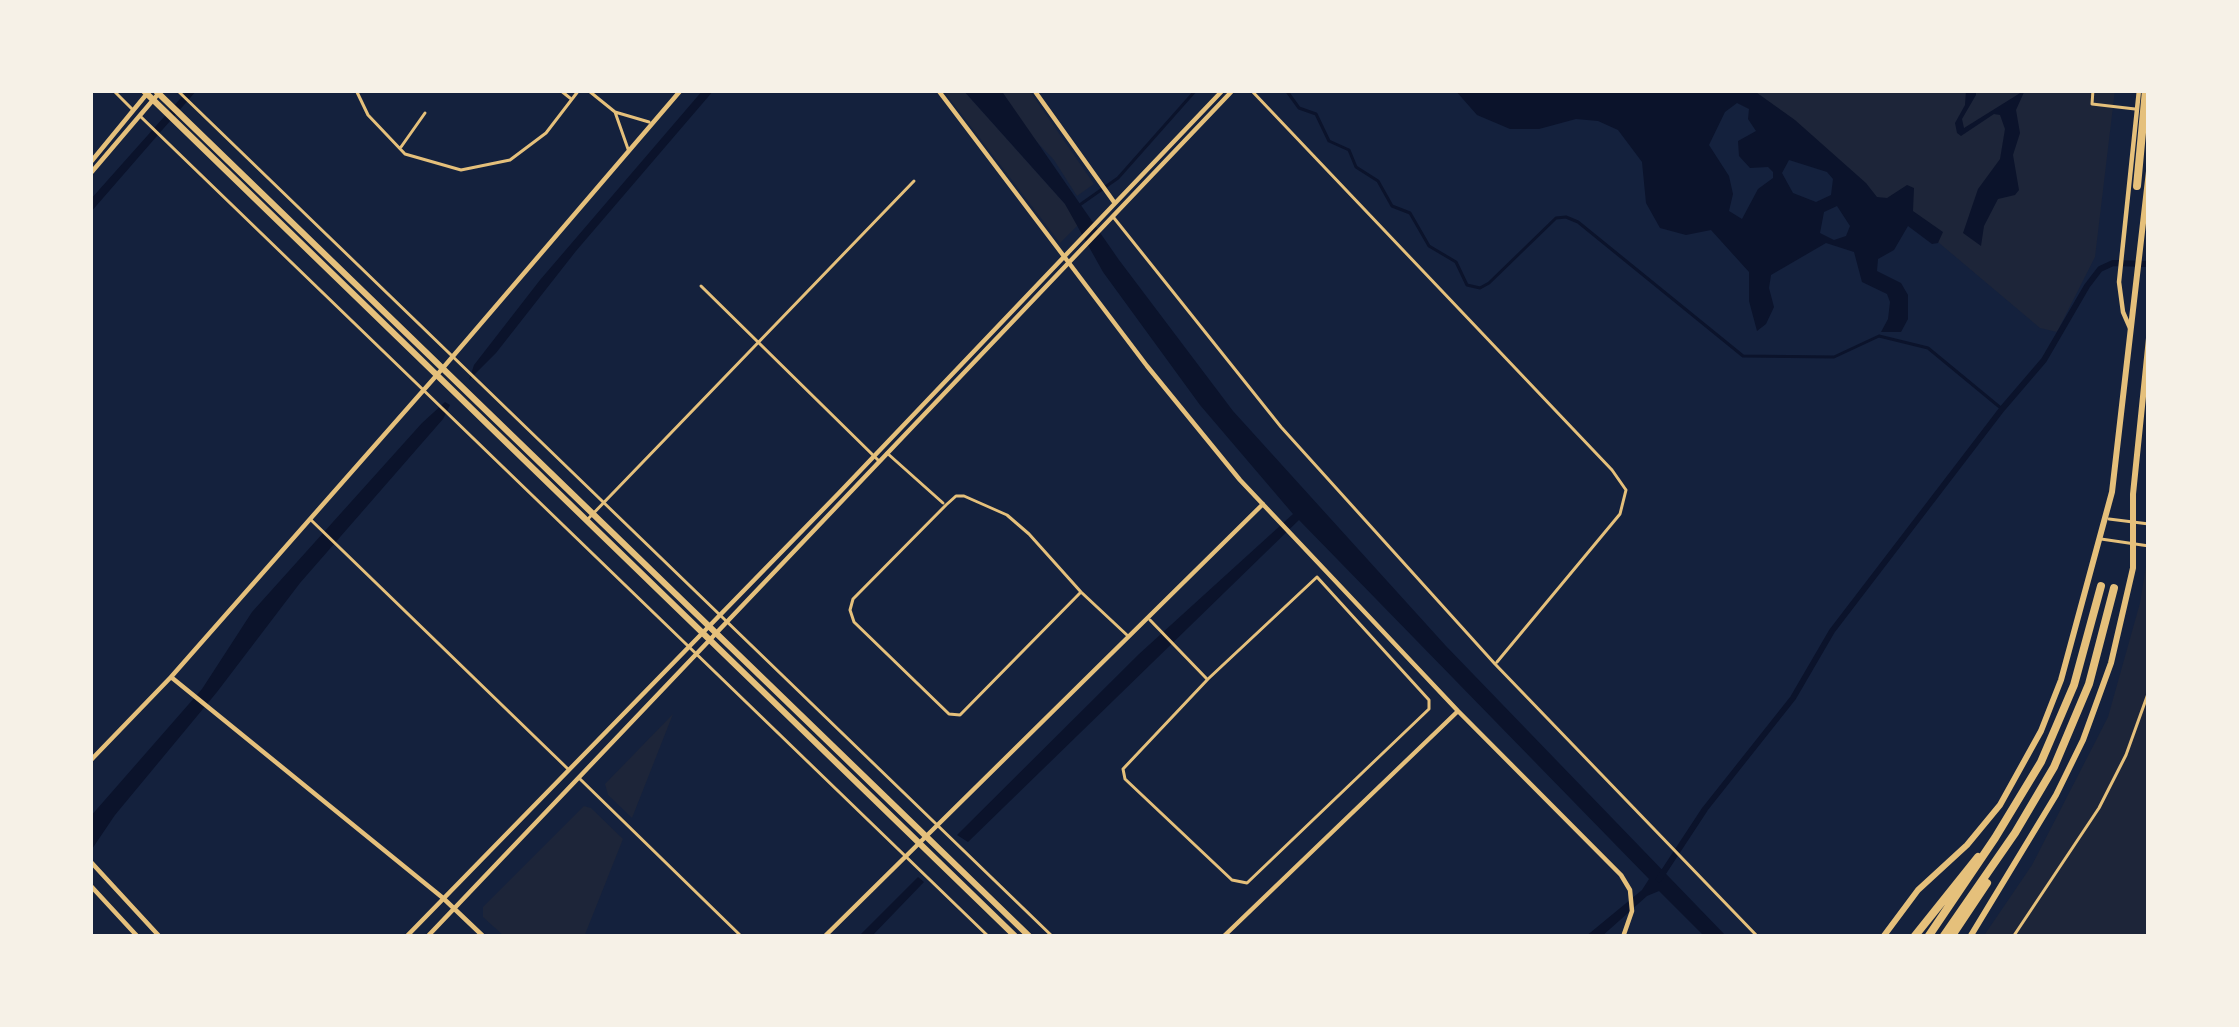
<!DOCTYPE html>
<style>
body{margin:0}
#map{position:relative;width:2239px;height:1027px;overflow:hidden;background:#14213d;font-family:"Crimson Pro",serif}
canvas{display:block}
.frame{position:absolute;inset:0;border:93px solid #f6f1e7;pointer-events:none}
</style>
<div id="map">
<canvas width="2239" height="1027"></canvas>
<div class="frame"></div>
</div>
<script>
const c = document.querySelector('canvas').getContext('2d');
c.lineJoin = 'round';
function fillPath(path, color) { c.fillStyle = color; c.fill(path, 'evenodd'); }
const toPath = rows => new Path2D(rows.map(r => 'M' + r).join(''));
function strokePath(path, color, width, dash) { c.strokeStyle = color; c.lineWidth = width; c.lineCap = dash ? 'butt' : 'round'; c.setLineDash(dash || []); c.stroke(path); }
const green = toPath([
 [943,90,963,90,1065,204,1078,225,1060,243],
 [988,90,1029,90,1094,184,1077,196,1054,160],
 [1738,90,2115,90,2095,257,2057,332,2040,328,1913,221,1851,185],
 [2149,548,2149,937,1983,937,2032,865,2108,717,2140,603],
 [673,714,632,818,608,795,605,784],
 [584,806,591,808,623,839,584,937,505,937,483,917,483,907]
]);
const water = toPath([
 [188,90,197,90,90,213,90,200],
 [703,90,714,90,576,251,496,353,469,380,474,365,540,280],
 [963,90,1001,90,1119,260,1233,411,1446,646,1727,937,1705,937,1659,891,1647,896,1601,937,1585,937,1642,890,1649,879,1299,520,968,842,957,835,1139,654,1293,514,1200,405,1103,272,1065,204],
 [1455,90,1753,90,1795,120,1866,183,1877,197,1887,198,1907,185,1914,188,1913,211,1943,232,1938,243,1932,244,1908,226,1894,250,1878,259,1877,271,1901,283,1908,295,1908,319,1901,332,1881,332,1888,319,1890,302,1887,294,1862,282,1854,252,1826,243,1771,275,1769,288,1774,307,1766,324,1757,331,1749,301,1749,272,1711,230,1686,235,1660,228,1646,203,1642,162,1618,130,1598,121,1576,119,1539,129,1510,129,1477,115],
 [1737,103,1749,109,1748,119,1756,131,1738,141,1739,156,1750,168,1768,167,1773,172,1773,178,1758,189,1742,219,1729,211,1733,194,1729,176,1709,145,1725,112],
 [1789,160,1827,172,1833,179,1831,195,1816,202,1793,193,1782,173],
 [1837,206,1850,226,1846,236,1834,240,1820,233,1824,212],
 [1966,90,1976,90,1976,95,1962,119,1964,128,2025,90,2016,110,2020,133,2013,155,2019,190,2015,195,1998,199,1984,226,1981,246,1963,233,1978,189,2000,159,2005,129,2000,115,1994,114,1961,136,1957,133,1955,123,1965,105],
 [445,402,450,405,443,419,300,583,217,692,115,815,90,852,90,817,202,689,252,612,422,423],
 [918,877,924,882,871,937,858,937]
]);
const stream = toPath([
 [1286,90,1299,108,1316,114,1329,141,1349,150,1356,167,1378,181,1392,206,1410,213,1429,246,1456,262,1467,285,1480,288,1489,283,1556,218,1566,217,1578,222,1743,356,1834,357,1879,336,1928,348,2002,409],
 [1081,204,1118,178,1196,90]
]);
const canal = toPath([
 [1659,879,1705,809,1793,698,1832,631,2002,409,2044,360,2087,286,2100,269,2113,263,2149,264]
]);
const minor = toPath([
 [113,90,133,110],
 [177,90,1053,937],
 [356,90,368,115,405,154,461,170,510,160,546,133,579,90],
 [560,90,570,98],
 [1251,90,1612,470,1626,490,1620,514,1497,662],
 [2093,90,2092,104,2135,109],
 [589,91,615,112],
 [140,116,989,937],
 [401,147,425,113],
 [628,149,615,112,649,122],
 [1114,218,1281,427,1495,664,1758,937],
 [701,286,879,461],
 [887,453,943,503],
 [310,519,568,769],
 [2109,519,2149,524],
 [586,521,914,181],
 [2101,539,2149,546],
 [1317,577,1429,700,1429,709,1247,883,1232,880,1125,779,1123,769,1208,679,1317,577],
 [1081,592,960,715,949,714,854,622,850,610,853,599,946,505,956,496,964,496,1007,515,1029,534,1081,592,1128,636],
 [1150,620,1206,678],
 [580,779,742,937],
 [2013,937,2099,808,2126,755,2149,691]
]);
const tertiary = toPath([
 [938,90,1147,366,1240,480,1458,711,1621,875,1630,890,1632,911,1623,937],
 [1034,90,1114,202],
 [2130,328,2123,312,2119,282,2139,90],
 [171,677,443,898,484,937],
 [90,761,171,677,436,376,681,90],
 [824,937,1263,504],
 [1223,937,1457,712]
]);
const secondary = toPath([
 [90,163,150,90],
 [90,174,159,93],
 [90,861,160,937],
 [90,885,138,937],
 [406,937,838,494,1223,90],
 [427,937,1233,90]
]);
const primary = toPath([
 [143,90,1016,937],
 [155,90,1030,937],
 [1883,937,1918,890,1967,845,2000,805,2041,731,2061,680,2112,492,2149,171],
 [1970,937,2056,795,2083,740,2111,663,2133,568,2133,494,2149,338]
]);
const trunk = toPath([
 [2137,186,2146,90],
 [1914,937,1978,857],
 [1928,937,1995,838,2041,762,2074,685,2101,586],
 [1943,937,2015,833,2054,767,2089,684,2114,588],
 [1951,937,1987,883]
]);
fillPath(green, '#1d2539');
fillPath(water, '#0b132b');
strokePath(stream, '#0b132b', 3);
strokePath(canal, '#0b132b', 6);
strokePath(minor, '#e5c07b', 3);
strokePath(tertiary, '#e5c07b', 4.5);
strokePath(secondary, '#e5c07b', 4.5);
strokePath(primary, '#e5c07b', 6);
strokePath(trunk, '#e5c07b', 8);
</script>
